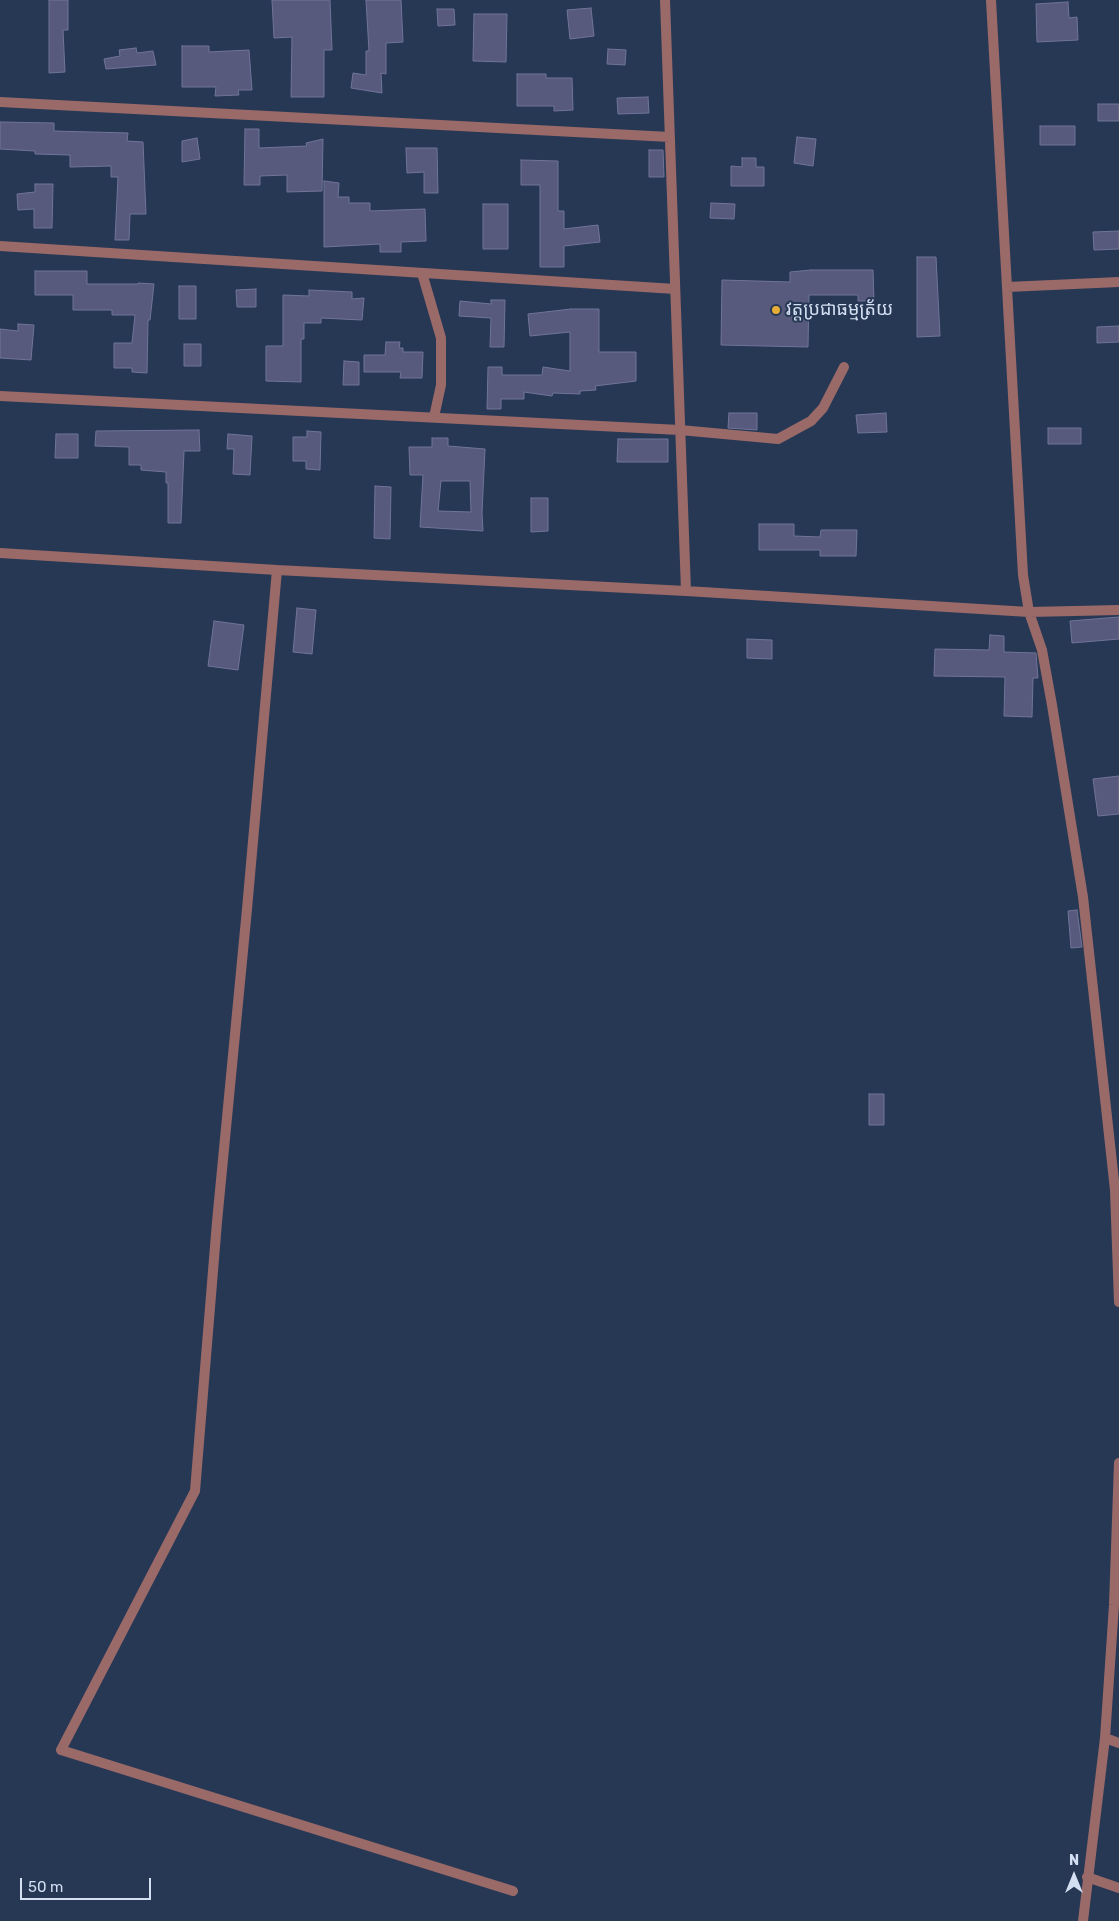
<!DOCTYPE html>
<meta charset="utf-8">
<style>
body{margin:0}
#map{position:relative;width:1119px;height:1921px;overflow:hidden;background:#273855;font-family:Rubik,sans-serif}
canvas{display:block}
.north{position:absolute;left:1049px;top:1851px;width:50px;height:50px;-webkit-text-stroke:4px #273855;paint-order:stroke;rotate:0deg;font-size:14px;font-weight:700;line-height:20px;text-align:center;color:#d4dff2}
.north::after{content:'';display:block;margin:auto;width:18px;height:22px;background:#d4dff2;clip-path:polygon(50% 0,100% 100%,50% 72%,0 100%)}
.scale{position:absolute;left:20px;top:1878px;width:131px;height:22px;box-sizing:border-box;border:2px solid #d4dff2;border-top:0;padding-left:6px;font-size:15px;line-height:18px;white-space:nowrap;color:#d4dff2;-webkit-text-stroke:4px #273855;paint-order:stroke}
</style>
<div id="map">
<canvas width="1119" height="1921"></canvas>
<div class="north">N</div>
<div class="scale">50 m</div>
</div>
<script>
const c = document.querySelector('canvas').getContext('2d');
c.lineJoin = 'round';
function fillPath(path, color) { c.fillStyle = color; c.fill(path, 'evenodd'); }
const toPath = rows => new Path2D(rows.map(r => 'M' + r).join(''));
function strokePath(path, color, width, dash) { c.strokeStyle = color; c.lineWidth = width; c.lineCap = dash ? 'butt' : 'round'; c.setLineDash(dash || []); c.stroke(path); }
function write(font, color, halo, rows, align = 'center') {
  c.font = font + ' Rubik,"Noto Sans Khmer",sans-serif'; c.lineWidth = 4; c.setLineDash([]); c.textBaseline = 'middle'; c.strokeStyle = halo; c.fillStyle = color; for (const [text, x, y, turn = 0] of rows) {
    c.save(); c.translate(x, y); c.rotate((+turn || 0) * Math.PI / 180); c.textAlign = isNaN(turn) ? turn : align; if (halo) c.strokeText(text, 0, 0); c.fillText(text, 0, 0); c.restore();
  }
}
const building = toPath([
 [49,0,68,0,68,30,63,30,65,72,49,73,49,0],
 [272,0,330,0,332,50,324,50,324,97,291,97,292,37,274,38,272,0],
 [366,0,401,0,403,42,386,43,386,74,381,73,382,93,351,88,353,73,366,75,366,51,369,51,366,0],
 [1068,2,1069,18,1077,17,1078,40,1037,42,1036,4,1068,2],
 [591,8,594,36,570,39,567,10,591,8],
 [437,9,454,9,455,25,438,26,437,9],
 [474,14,507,14,506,62,473,61,474,14],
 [182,46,209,46,209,52,249,50,252,90,238,90,239,95,215,96,216,87,182,87,182,46],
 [136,48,137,53,153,51,156,65,106,69,104,59,120,56,119,50,136,48],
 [608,49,626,50,625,65,607,64,608,49],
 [517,74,546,74,546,78,572,78,573,110,554,111,554,106,517,106,517,74],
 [648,97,649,113,618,114,617,98,648,97],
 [1098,104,1119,104,1119,121,1098,121,1098,104],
 [0,122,54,123,54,131,128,133,127,141,143,142,146,214,130,214,129,240,115,240,118,177,111,177,111,166,70,167,70,155,35,154,35,151,0,149,0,122],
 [1040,126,1075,126,1075,145,1040,145,1040,126],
 [245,129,259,129,259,148,307,146,306,143,323,139,322,191,287,192,287,175,260,176,260,185,244,185,245,129],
 [797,137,816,139,813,166,794,163,797,137],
 [197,138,200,159,182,162,182,141,197,138],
 [406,148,437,148,438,193,424,193,424,172,407,173,406,148],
 [649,150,663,150,664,177,649,177,649,150],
 [742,158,756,158,756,167,764,167,764,186,731,186,731,166,742,167,742,158],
 [521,160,558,161,558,211,564,211,564,229,598,225,600,242,564,246,564,267,540,267,540,185,521,185,521,160],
 [324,181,339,183,338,197,349,197,349,203,370,203,370,211,425,209,426,241,401,242,401,252,380,252,380,244,324,247,324,181],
 [35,184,53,184,52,228,34,228,34,209,18,210,17,194,35,192,35,184],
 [711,203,735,204,734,219,710,218,711,203],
 [483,204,508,204,508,249,483,249,483,204],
 [1119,231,1119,249,1094,250,1093,232,1119,231],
 [917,257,936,257,940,336,917,337,917,257],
 [811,270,873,270,874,301,858,301,858,295,809,295,808,347,721,345,722,280,790,282,790,272,811,270],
 [35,271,87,271,87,284,138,284,138,283,154,284,150,320,148,320,147,373,132,372,132,368,114,368,114,343,132,343,135,315,112,315,112,310,73,310,73,295,35,295,35,271],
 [179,286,196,286,196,319,179,319,179,286],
 [256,289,256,307,237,307,236,290,256,289],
 [309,290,352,292,352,299,364,298,362,320,321,318,321,323,304,323,304,339,301,339,301,382,266,381,266,346,283,346,283,295,309,296,309,290],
 [491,300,505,300,504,347,490,347,491,318,459,316,460,301,491,304,491,300],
 [571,309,599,309,599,352,636,352,636,381,595,386,596,390,580,391,580,394,553,393,552,396,524,392,524,399,501,399,501,409,487,409,488,367,502,367,502,375,542,375,543,367,570,371,570,332,530,336,528,314,571,309],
 [18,324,34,325,31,360,0,358,0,329,18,331,18,324],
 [1119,326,1119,342,1097,343,1097,327,1119,326],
 [386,342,400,342,399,348,403,348,403,352,423,352,422,378,400,378,401,372,364,372,364,355,385,355,386,342],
 [184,344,201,344,201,366,184,366,184,344],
 [344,361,359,362,359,385,343,385,344,361],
 [729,413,757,413,757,430,728,428,729,413],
 [886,413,887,432,858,433,856,415,886,413],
 [1048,428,1081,428,1081,444,1048,444,1048,428],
 [199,430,200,451,184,451,181,523,168,523,168,483,166,483,166,472,141,470,141,465,129,465,129,447,95,446,96,431,199,430],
 [307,431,321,432,320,470,306,469,306,461,293,461,293,437,307,437,307,431],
 [56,434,78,434,78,458,55,458,56,434],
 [228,434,252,436,250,475,233,474,234,449,227,449,228,434],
 [432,438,448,438,448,446,485,449,482,513,483,531,420,527,423,475,410,475,409,447,432,447,432,438],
 [441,481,470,481,471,512,438,511,441,481],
 [618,439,668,439,668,462,617,462,618,439],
 [375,486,391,487,390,539,374,538,375,486],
 [531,498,548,498,548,531,531,532,531,498],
 [759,524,794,524,794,536,820,537,821,530,857,530,856,556,820,556,820,550,759,550,759,524],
 [297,608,316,610,312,654,293,652,297,608],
 [1119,617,1119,639,1072,643,1070,621,1119,617],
 [214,621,244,625,238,670,208,666,214,621],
 [990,635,1004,636,1004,652,1036,653,1038,678,1033,678,1032,717,1004,716,1005,677,934,676,935,649,989,650,990,635],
 [747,639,772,640,772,659,747,658,747,639],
 [1119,776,1119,814,1098,816,1093,779,1119,776],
 [1077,910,1082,947,1071,948,1068,911,1077,910],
 [869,1094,884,1094,884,1125,869,1125,869,1094]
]);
const lane = toPath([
 [422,273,441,338,441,385,434,417],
 [680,430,778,439,811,421,823,408,844,367]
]);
const street = toPath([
 [665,0,686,591],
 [991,0,1023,575,1029,612,1042,650,1052,705,1083,897,1115,1190,1119,1302],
 [0,102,670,137],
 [0,246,675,289],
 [1007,287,1119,282],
 [0,396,680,430],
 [0,553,277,570,686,591,1029,612,1119,610],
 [277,570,247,909,217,1222,195,1491,61,1750,513,1891],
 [1105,1738,1119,1743],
 [1087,1877,1119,1888],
 [1083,1921,1105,1738,1114,1605,1119,1463]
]);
const markers = [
 [776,310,5,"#e6ac36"]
];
const poiNames = [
 ["វត្តប្រជាធម្មត្រ័យ",786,310]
];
fillPath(building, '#575a7c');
strokePath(building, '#717498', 1);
strokePath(lane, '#9a6a69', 10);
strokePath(street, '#9a6a69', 10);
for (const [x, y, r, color] of markers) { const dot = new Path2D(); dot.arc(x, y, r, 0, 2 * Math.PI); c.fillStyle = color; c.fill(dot); strokePath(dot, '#273855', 2); }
write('18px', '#d4dff2', '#273855', poiNames, 'left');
</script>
